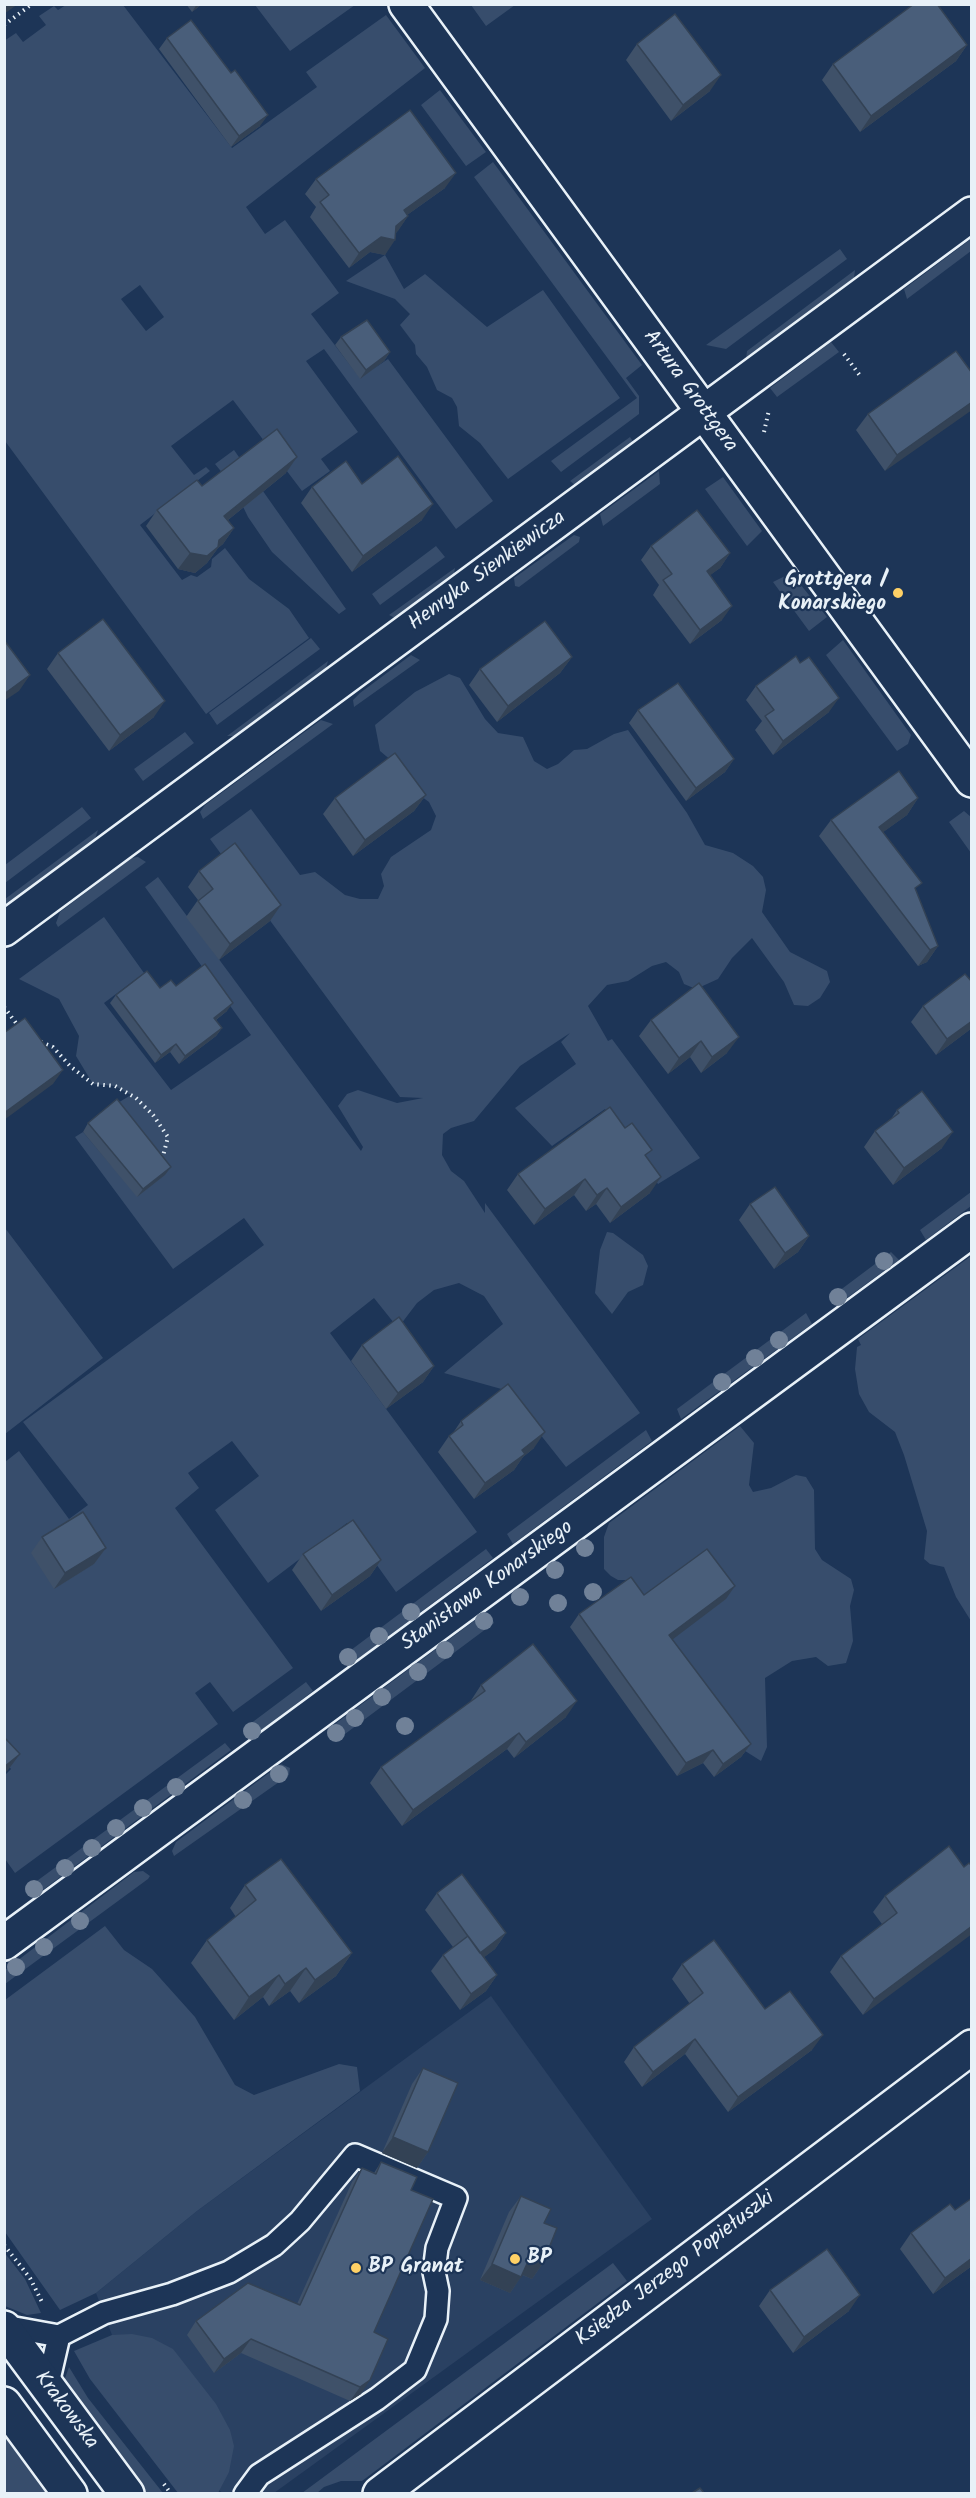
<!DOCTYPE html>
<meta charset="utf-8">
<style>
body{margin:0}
#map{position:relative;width:976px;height:2498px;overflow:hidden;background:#1d3557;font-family:Kalam,sans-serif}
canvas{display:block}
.frame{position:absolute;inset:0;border:6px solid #e8f1f8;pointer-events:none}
</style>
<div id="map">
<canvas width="976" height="2498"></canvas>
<div class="frame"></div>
</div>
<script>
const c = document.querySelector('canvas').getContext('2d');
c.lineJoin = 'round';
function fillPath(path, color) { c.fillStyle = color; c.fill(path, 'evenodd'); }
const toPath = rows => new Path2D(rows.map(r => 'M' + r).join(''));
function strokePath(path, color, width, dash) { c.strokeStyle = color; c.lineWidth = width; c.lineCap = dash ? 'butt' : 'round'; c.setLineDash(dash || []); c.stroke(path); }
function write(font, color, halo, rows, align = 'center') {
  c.font = font + ' Kalam,sans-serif'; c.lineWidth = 4.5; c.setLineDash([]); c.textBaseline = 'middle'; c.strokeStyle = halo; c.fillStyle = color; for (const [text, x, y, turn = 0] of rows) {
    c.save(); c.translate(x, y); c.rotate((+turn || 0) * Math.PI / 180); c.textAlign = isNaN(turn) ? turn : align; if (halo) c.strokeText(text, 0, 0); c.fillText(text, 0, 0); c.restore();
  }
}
const built = toPath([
 [491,1996,652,2219,274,2493,224,2494,220,2491,112,2335,96,2293,197,2211]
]);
const green = toPath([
 [66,5,123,5,232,148,317,87,306,72,386,15,425,68,246,207,265,234,285,220,339,293,311,314,360,378,388,359,493,501,456,529,324,349,306,361,358,432,321,459,330,471,302,491,233,400,210,417,171,446,194,475,206,467,210,471,140,525,182,580,191,575,197,577,211,567,212,559,225,548,249,579,289,609,309,638,206,714,5,441,4,41,16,33,23,42,46,25,39,16,54,6,58,10],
 [140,285,164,317,146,331,121,299],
 [255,5,355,5,290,51],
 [471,5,515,5,486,26],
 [440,90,486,152,466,166,421,105],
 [493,162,642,365,626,378,639,396,639,414,561,472,551,461,637,398,474,177],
 [971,239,971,251,907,299,904,289],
 [840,249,847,259,726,349,706,345],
 [385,255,404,289,425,274,487,327,543,290,620,398,508,479,480,443,459,426,457,407,452,398,437,390,427,367,416,354,415,345,400,325,410,314,395,299,346,281],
 [855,270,854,278,746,359,747,351],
 [831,342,839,352,777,397,770,388],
 [630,437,634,443,575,485,570,481],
 [234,450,346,609,339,614,272,552,248,517,233,486,215,464],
 [659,471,660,484,603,526,600,514],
 [723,477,762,531,747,546,705,489],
 [574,535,580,537,579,542,519,587,515,586,514,578],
 [436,546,445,557,380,605,372,594],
 [455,568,454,574,395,618,389,615],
 [791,573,827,617,809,631,773,582],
 [311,638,320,649,217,725,209,713],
 [843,640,911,735,908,744,897,751,826,655],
 [411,655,420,660,354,707,353,700,360,693],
 [328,661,326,668,234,736,227,736],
 [449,674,460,678,485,719,498,733,523,737,534,761,547,769,558,764,574,750,587,749,614,734,628,730,687,813,705,845,733,853,753,866,763,877,766,890,762,912,790,952,827,971,830,982,820,998,808,1006,794,1005,784,982,752,938,732,958,718,979,696,989,684,984,679,972,666,962,652,966,628,981,607,985,588,1006,608,1041,612,1039,700,1158,658,1184,605,1109,552,1146,515,1108,576,1064,561,1042,570,1033,520,1066,474,1121,451,1128,443,1134,442,1155,451,1171,464,1181,485,1213,485,1203,640,1413,566,1467,505,1390,444,1373,503,1324,484,1296,459,1283,434,1290,417,1303,398,1328,374,1298,330,1333,477,1532,396,1592,347,1523,268,1583,215,1510,259,1476,232,1441,188,1473,199,1488,175,1508,293,1668,233,1712,210,1682,195,1693,218,1724,15,1873,5,1859,5,1775,11,1769,4,1761,5,1462,19,1451,69,1519,88,1505,23,1422,264,1245,244,1218,173,1269,75,1137,83,1132,111,1165,111,1107,131,1095,115,1086,93,1084,76,1056,79,1036,59,999,19,979,104,917,144,973,104,1003,171,1090,251,1035,145,887,158,877,361,1151,363,1147,338,1106,347,1094,358,1090,397,1103,423,1098,400,1097,210,839,251,809,300,875,315,872,345,895,360,899,378,899,384,886,381,874,391,857,431,830,436,816,429,802,418,794,392,761,380,751,375,725,415,692],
 [321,720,333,724,203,819,200,812,205,805],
 [185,732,194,743,143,781,134,769],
 [82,807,91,818,5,883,5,865],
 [964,811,971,817,971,853,949,822],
 [98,830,95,839,5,906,5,899],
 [138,857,146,862,58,927,56,923,60,912,131,858],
 [971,1192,971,1206,926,1240,920,1230],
 [5,1228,103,1358,5,1434],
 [607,1232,613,1233,643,1255,648,1266,643,1285,628,1292,612,1314,595,1293,600,1250],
 [891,1252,899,1260,837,1305,831,1297],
 [971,1256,970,1272,971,1621,956,1597,944,1567,930,1564,924,1559,927,1531,904,1455,895,1432,869,1412,859,1394,855,1369,857,1347,861,1345,858,1339],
 [806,1313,812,1324,681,1419,677,1409],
 [740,1426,754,1443,749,1485,753,1492,771,1488,796,1475,806,1477,814,1490,815,1549,822,1560,851,1579,854,1590,850,1606,853,1641,846,1663,828,1666,816,1657,792,1661,765,1678,767,1747,761,1761,742,1749,627,1580,618,1580,611,1576,604,1569,604,1537,609,1523],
 [646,1430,652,1441,513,1544,507,1534],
 [486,1549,493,1558,354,1662,347,1653],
 [482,1615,491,1616,494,1623,345,1734,338,1736,332,1734,329,1728,335,1724],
 [306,1682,313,1691,253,1737,246,1727],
 [225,1743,231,1750,36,1895,30,1886],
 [281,1764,290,1768,289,1775,174,1856,172,1851,176,1842],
 [143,1871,150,1876,148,1879,5,1984,5,1970,134,1872],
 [105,1926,124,1950,152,1969,195,2017,235,2085,254,2095,339,2064,357,2067,360,2091,197,2211,96,2293,60,2310,5,2232,5,2000],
 [4,2252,25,2279,41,2313,27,2315,5,2306],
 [613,2263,627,2281,362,2481,341,2481,324,2487,317,2493,302,2493],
 [132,2334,152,2338,173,2349,216,2404,230,2430,234,2446,229,2472,218,2493,178,2493,90,2379,74,2351,112,2335],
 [69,2367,88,2398,163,2493,145,2493,69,2395,64,2381],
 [4,2437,5,2437,46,2493,5,2493]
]);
const path = toPath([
 [4,25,32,4],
 [844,354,861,377],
 [764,432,769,410],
 [4,1007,19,1027],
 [41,1042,53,1047,70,1066,93,1084,115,1086,136,1098,153,1115,168,1137,162,1160],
 [4,2245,30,2278,42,2302],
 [164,2484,171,2494]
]);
const service = toPath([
 [4,2326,59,2336,104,2313,172,2294,229,2272,274,2245,300,2221,355,2155,456,2198,437,2248,434,2272,438,2291,436,2319,415,2370,377,2399,259,2475,245,2494],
 [47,2388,59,2336]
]);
const minor = toPath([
 [406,4,972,780],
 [4,929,972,214],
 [4,1943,972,1230],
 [380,2494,972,2047]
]);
const tertiary = toPath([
 [4,2328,127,2494],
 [4,2404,70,2494]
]);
const trees = [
 [884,1261],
 [838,1297],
 [779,1340],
 [755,1358],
 [722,1382],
 [585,1548],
 [555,1570],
 [593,1592],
 [520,1597],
 [558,1603],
 [411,1612],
 [484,1621],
 [379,1636],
 [445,1650],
 [348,1657],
 [418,1672],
 [382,1697],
 [355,1718],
 [405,1726],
 [252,1731],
 [336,1733],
 [279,1774],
 [176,1787],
 [243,1800],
 [143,1808],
 [116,1828],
 [92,1848],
 [65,1868],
 [34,1889],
 [80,1921],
 [44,1947],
 [16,1967]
];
const wall = toPath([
 [186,4,202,4,192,12],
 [167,38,260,126,231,147,159,49],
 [637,44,710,91,671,121,626,60],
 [967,45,956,61,860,132,822,80,833,64],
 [316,179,445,188,407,215,408,216,396,233,385,255,370,252,349,268,310,217,316,207,305,194],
 [341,337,390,352,384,361,360,379,335,345],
 [972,373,885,471,856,430,868,414],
 [286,473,228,520,234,528,223,544,218,548,207,563,195,573,178,569,146,526,157,510,202,486],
 [362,484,422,520,352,572,301,503,312,487],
 [651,546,730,553,720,568,710,575,722,620,690,644,653,595,659,585,641,560],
 [58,653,154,717,109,751,47,669],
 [572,657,560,673,497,722,469,685,480,669],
 [756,686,829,712,773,755,755,730,762,721,746,700],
 [638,710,734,759,725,772,686,801,629,723],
 [426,795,414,811,353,856,323,814,335,798],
 [918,798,907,815,883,832,916,891,938,946,927,962,918,966,819,836,831,820],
 [199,871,270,921,219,960,186,917,198,900,188,887],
 [972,982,972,1028,936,1055,911,1022,923,1006],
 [176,986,227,1011,216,1020,222,1028,216,1036,179,1064,170,1052,155,1063,110,1003,116,995],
 [651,1020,727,1053,701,1073,690,1057,668,1074,639,1036],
 [897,1110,942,1148,893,1185,864,1147,875,1131,891,1119],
 [88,1123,165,1175,137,1197,83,1132],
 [647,1158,650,1193,610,1223,596,1204,586,1211,574,1195,534,1225,507,1190,518,1174],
 [750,1204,809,1236,798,1252,774,1269,739,1220],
 [362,1345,434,1366,423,1382,386,1409,351,1361],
 [461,1421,534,1448,523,1457,514,1470,474,1499,438,1452,449,1436,453,1433],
 [42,1537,106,1548,94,1564,54,1589,31,1553],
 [303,1554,381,1560,370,1576,321,1611,292,1570],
 [644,1595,726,1599,672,1639,751,1744,741,1757,714,1777,703,1763,677,1776,570,1627,579,1614],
 [481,1685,566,1717,514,1758,507,1749,402,1826,370,1783,381,1767,470,1702],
 [972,1866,863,2015,830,1972,841,1956,882,1924,873,1912,885,1896,964,1867],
 [245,1885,352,1953,336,1976,299,2003,290,1991,269,2006,263,1997,234,2020,191,1963,207,1940,236,1917,230,1908],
 [437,1893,506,1933,495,1949,484,1957,497,1975,486,1991,460,2010,431,1971,443,1955,453,1947,425,1910],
 [682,1964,765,2009,812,2050,728,2112,685,2054,642,2087,624,2062,634,2047,690,2004,672,1979],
 [423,2068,428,2152,417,2168,382,2153,412,2084],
 [381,2162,411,2190,374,2332,361,2394,350,2401,241,2353,214,2373,187,2335,196,2321,297,2304,352,2182,362,2168,374,2173],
 [521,2196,544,2223,543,2263,532,2279,522,2275,510,2293,480,2280,509,2212],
 [972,2198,972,2266,933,2294,900,2249,911,2233,955,2210],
 [770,2290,849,2311,793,2353,759,2306]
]);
const shadedWall = toPath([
 [7,4,18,4,4,14,4,6],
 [197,4,202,4,192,12],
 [967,45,956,61,860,132,871,116],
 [721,75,710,91,671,121,683,105],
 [268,115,260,126,231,147,239,136],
 [456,173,445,188,393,225,404,210],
 [408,216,398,231,388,238,395,240,385,255,370,252,349,268,359,253],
 [390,352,384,361,360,379,366,370],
 [972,402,972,410,885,471,897,455],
 [297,457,286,473,213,532,224,516],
 [433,504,422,520,352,572,363,556],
 [234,528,223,544,218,548,207,563,195,573,178,569,190,553,219,540],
 [730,553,720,568,697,585,707,571],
 [732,606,722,620,690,644,700,630],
 [572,657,560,673,497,722,508,706],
 [30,675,19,691,4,701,4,694],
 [839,698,829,712,773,755,783,741],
 [165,701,154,717,109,751,120,735],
 [734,759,725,772,686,801,696,788],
 [426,795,414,811,353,856,365,840],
 [918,798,907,815,868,843,879,827],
 [281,905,270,921,219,960,230,944],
 [938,946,927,962,918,966,930,950],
 [233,1003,227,1011,208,1026,214,1018],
 [972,1021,972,1028,936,1055,947,1039],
 [222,1028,216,1036,179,1064,185,1056],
 [739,1037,727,1053,701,1073,712,1057],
 [701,1041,690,1057,668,1074,679,1058],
 [176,1044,170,1052,155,1063,161,1055],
 [63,1070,53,1084,4,1120,4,1113],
 [953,1132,942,1148,893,1185,904,1168],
 [171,1167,165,1175,137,1197,143,1189],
 [661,1177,650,1193,610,1223,621,1207],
 [585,1179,574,1195,534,1225,545,1209],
 [607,1188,596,1204,586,1211,597,1195],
 [809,1236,798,1252,774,1269,785,1253],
 [434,1366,423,1382,386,1409,398,1393],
 [545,1432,534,1448,523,1457,514,1470,474,1499,485,1483,522,1450],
 [106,1548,94,1564,54,1589,65,1573],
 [381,1560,370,1576,321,1611,332,1595],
 [735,1586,726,1599,660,1649,669,1635],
 [577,1701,566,1717,514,1758,526,1742],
 [519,1733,507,1749,402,1826,413,1810],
 [751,1744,741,1757,714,1777,723,1764],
 [713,1750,703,1763,677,1776,686,1763],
 [20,1754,8,1770,4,1774,4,1767],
 [972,1926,972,1934,863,2015,874,1999],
 [506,1933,495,1949,469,1969,480,1953],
 [352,1953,336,1976,299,2003,315,1980],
 [306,1968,290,1991,269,2006,285,1984],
 [279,1975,263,1997,234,2020,249,1997],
 [497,1975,486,1991,460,2010,471,1994],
 [823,2035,812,2050,728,2112,738,2097],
 [695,2039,685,2054,642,2087,653,2072],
 [393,2137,428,2152,417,2168,382,2153],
 [530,2257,543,2263,532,2279,518,2273],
 [972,2258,972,2266,933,2294,945,2278],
 [492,2264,521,2277,510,2293,480,2280],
 [860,2295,849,2311,793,2353,804,2337],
 [251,2339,241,2353,214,2373,224,2359],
 [370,2380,361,2394,350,2401,360,2387]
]);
const building = toPath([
 [914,4,937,4,967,45,871,116,833,64,914,4],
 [675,14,721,75,683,105,637,44,675,14],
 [191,20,231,73,235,70,268,115,239,136,167,38,191,20],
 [410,110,456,173,404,210,408,216,396,226,395,240,381,237,359,253,320,202,329,195,316,179,410,110],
 [367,320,390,352,366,370,341,337,367,320],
 [956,351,972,373,972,402,897,455,868,414,956,351],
 [277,429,297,457,224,516,234,528,219,540,218,547,207,556,190,553,157,510,197,480,202,486,277,429],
 [398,456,433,504,363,556,312,487,346,461,362,484,398,456],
 [697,510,730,553,707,571,732,606,700,630,663,580,672,574,651,546,697,510],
 [103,619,165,701,120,735,58,653,103,619],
 [545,621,572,657,508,706,480,669,545,621],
 [4,640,30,675,4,694,4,640],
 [796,656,800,663,809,657,839,698,783,741,765,716,774,710,756,686,796,656],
 [678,683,734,759,696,788,638,710,678,683],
 [395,753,426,795,365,840,335,798,395,753],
 [899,771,918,798,879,827,922,883,915,888,938,946,930,950,831,820,899,771],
 [235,843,281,905,230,944,198,901,213,889,199,871,235,843],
 [205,964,233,1003,214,1018,222,1028,185,1056,176,1044,161,1055,116,995,147,971,160,988,171,980,176,986,205,964],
 [965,974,972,982,972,1021,947,1039,923,1006,965,974],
 [699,983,739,1037,712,1057,701,1041,679,1058,651,1020,699,983],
 [25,1018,63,1070,4,1113,4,1033,25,1018],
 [922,1091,953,1132,904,1168,875,1131,899,1113,897,1110,922,1091],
 [117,1099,171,1167,143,1189,88,1123,117,1099],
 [610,1107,625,1128,632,1123,652,1150,645,1155,661,1177,621,1207,607,1188,597,1195,585,1179,545,1209,518,1174,610,1107],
 [775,1187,809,1236,785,1253,750,1204,775,1187],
 [399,1317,434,1366,398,1393,362,1345,399,1317],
 [508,1384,545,1432,522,1450,525,1454,485,1483,449,1436,463,1425,461,1421,508,1384],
 [83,1512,106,1548,65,1573,42,1537,83,1512],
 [353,1520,381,1560,332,1595,303,1554,353,1520],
 [707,1549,735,1586,669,1635,751,1744,723,1764,713,1750,686,1763,579,1614,631,1577,644,1595,707,1549],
 [533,1644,577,1701,526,1742,519,1733,413,1810,381,1767,485,1691,481,1685,533,1644],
 [4,1737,20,1754,4,1767,4,1737],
 [949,1846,964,1867,969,1863,972,1866,972,1926,874,1999,841,1956,897,1913,885,1896,949,1846],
 [281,1859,352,1953,315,1980,306,1968,285,1984,279,1975,249,1997,207,1940,256,1900,245,1885,281,1859],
 [462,1874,506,1933,480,1953,437,1893,462,1874],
 [468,1936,497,1975,471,1994,443,1955,468,1936],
 [714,1940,765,2009,790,1991,823,2035,738,2097,695,2039,653,2072,634,2047,703,1993,682,1964,714,1940],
 [423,2068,458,2083,428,2152,393,2137,423,2068],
 [381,2162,417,2177,411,2190,433,2199,374,2332,388,2339,370,2380,360,2387,251,2339,224,2359,196,2321,248,2283,300,2305,362,2168,376,2174,381,2162],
 [521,2196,551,2209,544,2223,557,2228,543,2263,530,2257,521,2277,492,2264,521,2196],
 [972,2198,972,2258,945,2278,911,2233,950,2204,955,2210,972,2198],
 [827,2249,860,2295,804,2337,770,2290,827,2249],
 [700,2488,704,2493,692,2493,700,2488]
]);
const markers = [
 [898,593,6,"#ffd166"],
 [515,2259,6,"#ffd166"],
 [356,2268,6,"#ffd166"]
];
const streetNames = [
 ["Artura Grottgera",689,392,54],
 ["Henryka Sienkiewicza",488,572,-36],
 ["Stanisława Konarskiego",488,1587,-36],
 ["Księdza Jerzego Popiełuszki",676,2270,-37],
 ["Krakowska",65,2411,53]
];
const poiNames = [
 ["Grottgera /",886,581,"right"],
 ["Konarskiego",886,605,"right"],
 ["BP",527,2259],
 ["BP Granat",368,2268]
];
fillPath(built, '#2a4162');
fillPath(green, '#374d6c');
strokePath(service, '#e8f1f8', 26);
strokePath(minor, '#e8f1f8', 38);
strokePath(tertiary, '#e8f1f8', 38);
strokePath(path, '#e8f1f8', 4, [1.5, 4.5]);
strokePath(service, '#1d3557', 21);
strokePath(minor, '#1d3557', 33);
strokePath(tertiary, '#1d3557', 33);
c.fillStyle = '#708198';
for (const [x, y] of trees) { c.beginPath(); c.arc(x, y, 9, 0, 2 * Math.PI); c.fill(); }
fillPath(wall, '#3f5169');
fillPath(shadedWall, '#334255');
fillPath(building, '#495e7a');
strokePath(building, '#334255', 1.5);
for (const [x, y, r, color] of markers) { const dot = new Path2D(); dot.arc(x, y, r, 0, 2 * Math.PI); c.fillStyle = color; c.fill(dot); strokePath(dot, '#1d3557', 2); }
write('21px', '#e8f1f8', '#1d3557', streetNames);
write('bold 21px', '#e8f1f8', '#1d3557', poiNames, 'left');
</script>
